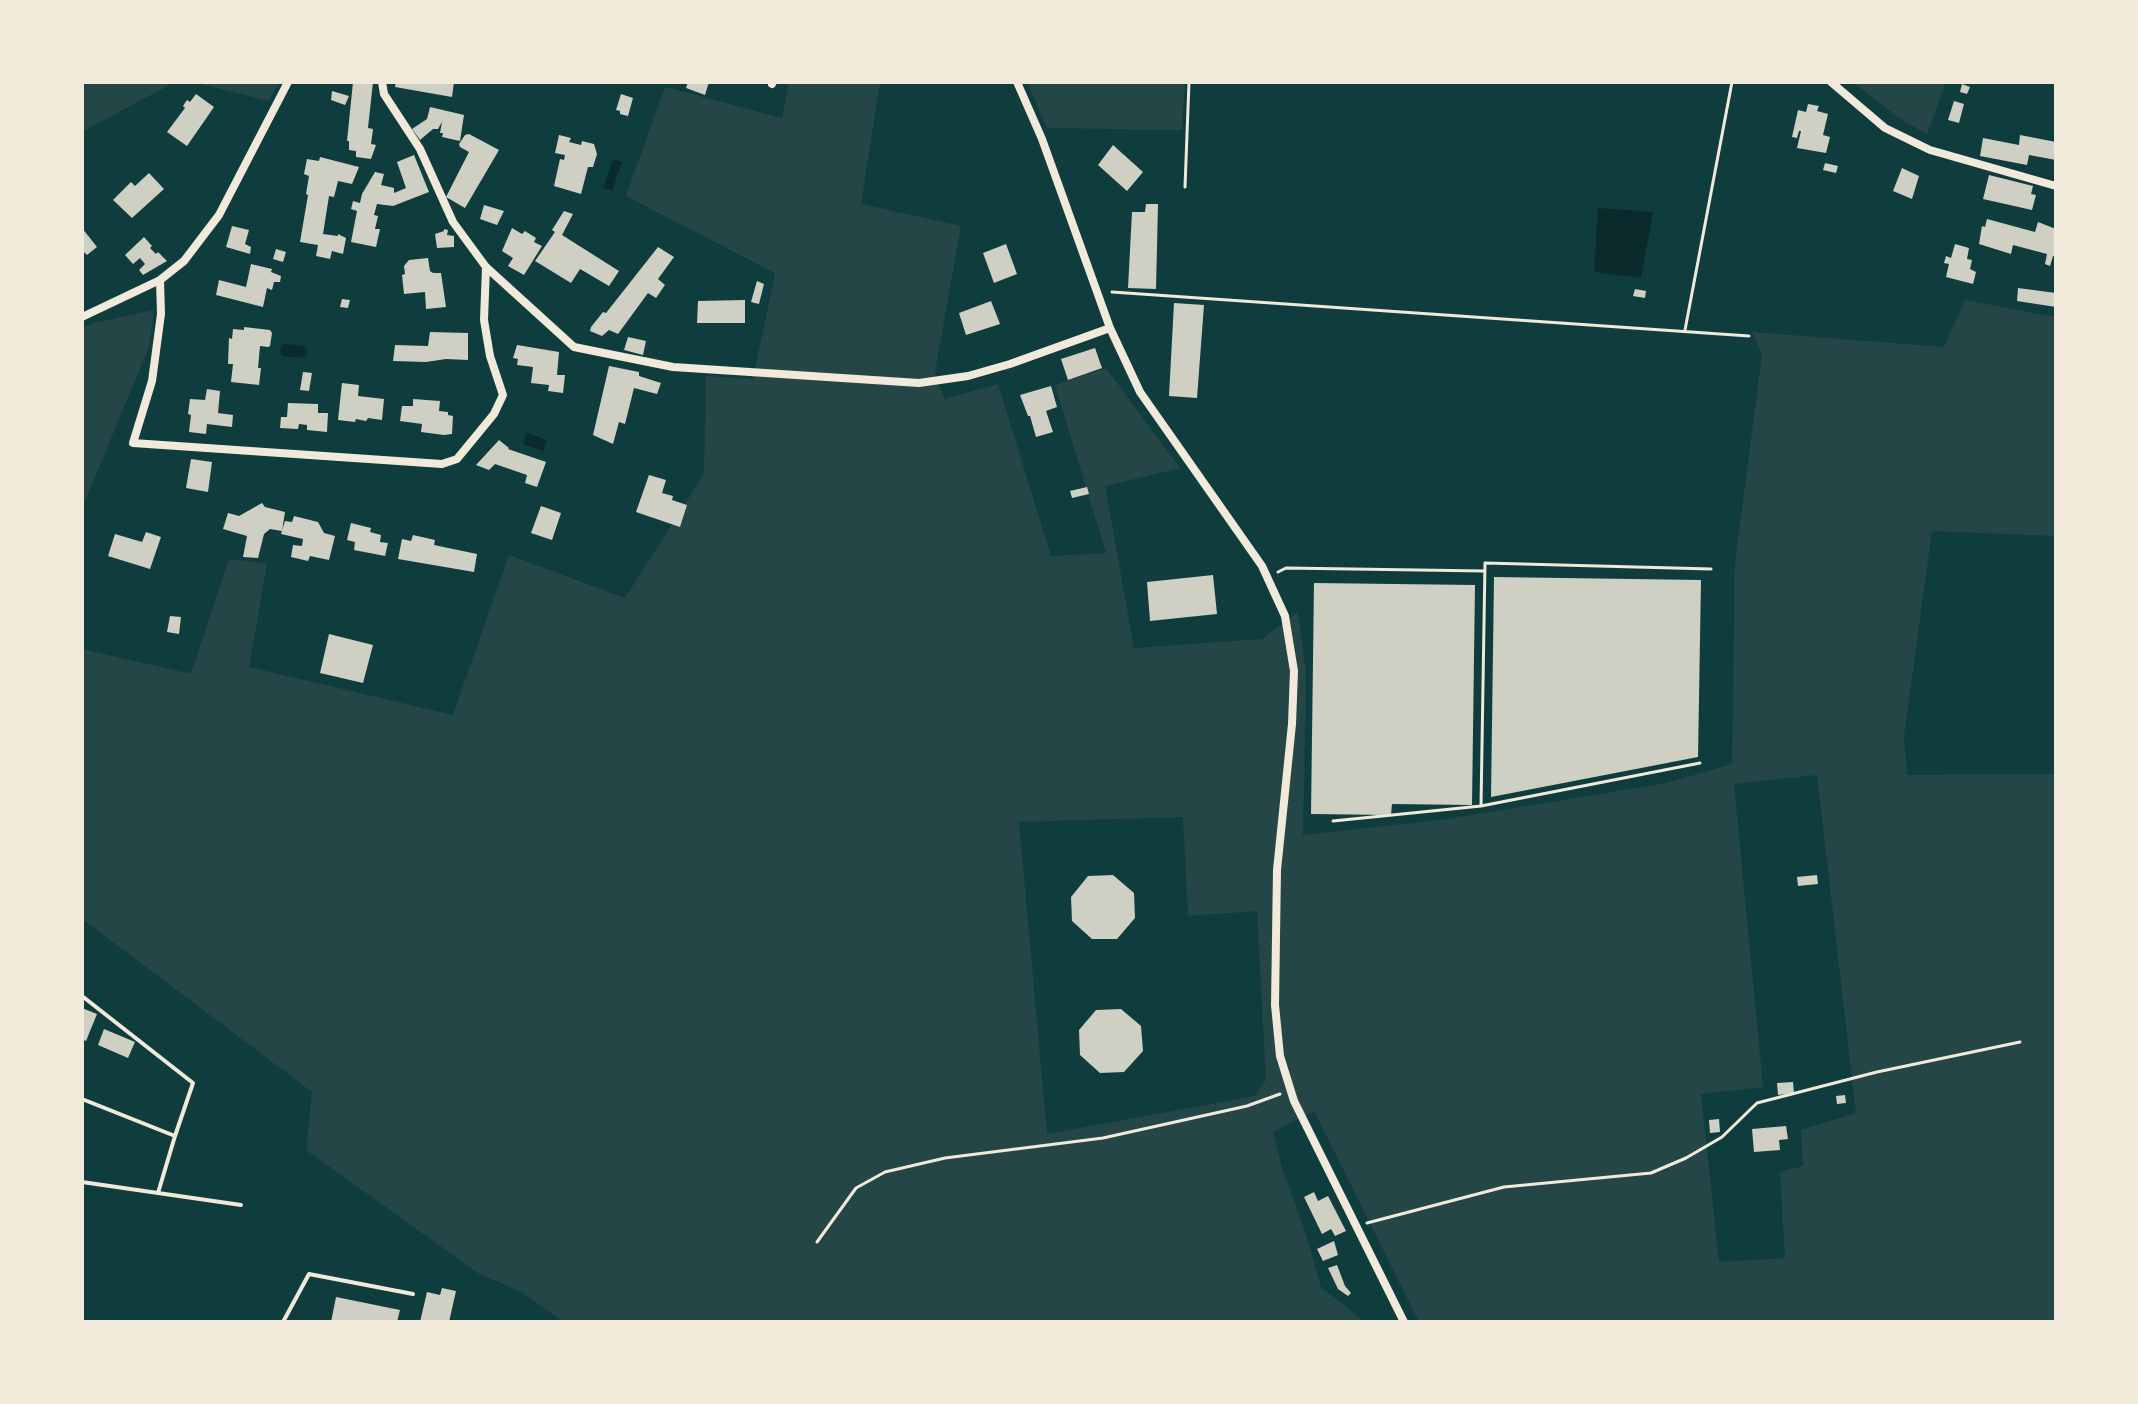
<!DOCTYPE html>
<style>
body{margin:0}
#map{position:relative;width:2138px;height:1404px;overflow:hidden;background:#0f3d3e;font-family:"PT Sans",sans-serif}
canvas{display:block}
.frame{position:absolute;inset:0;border:84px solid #f1e9da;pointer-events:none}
</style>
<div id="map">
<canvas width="2138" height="1404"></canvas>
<div class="frame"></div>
</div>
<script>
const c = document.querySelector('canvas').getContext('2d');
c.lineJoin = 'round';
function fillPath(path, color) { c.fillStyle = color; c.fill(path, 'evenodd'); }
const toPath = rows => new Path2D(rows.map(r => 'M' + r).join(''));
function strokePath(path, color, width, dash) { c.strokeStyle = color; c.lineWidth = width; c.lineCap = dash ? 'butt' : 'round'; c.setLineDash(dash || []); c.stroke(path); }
const green = toPath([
 [82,82,175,82,82,132],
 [194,82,280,82,268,101],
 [789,82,880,82,861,204,961,226,935,372,944,399,998,384,1051,556,1106,553,1055,385,1106,368,1180,468,1105,486,1134,648,1262,639,1298,612,1306,673,1303,835,1448,819,1667,783,1732,764,1735,562,1762,355,1752,332,1944,347,1965,300,2056,317,2056,536,1932,531,1904,736,1907,775,2056,774,2056,1322,1419,1322,1314,1111,1273,1132,1282,1168,1304,1228,1321,1287,1365,1322,563,1322,522,1292,478,1273,306,1150,312,1092,82,919,82,649,191,674,229,559,267,564,249,667,453,715,509,555,625,598,704,474,706,376,753,379,775,273,626,196,665,87,782,118],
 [1817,775,1856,1113,1801,1130,1803,1166,1780,1172,1785,1258,1719,1262,1701,1094,1763,1087,1734,784],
 [1183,817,1188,916,1257,911,1266,1080,1254,1096,1047,1134,1019,822],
 [1027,82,1185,82,1182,130,1047,128],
 [1853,82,1946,82,1927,134,1900,119],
 [154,310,149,347,82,508,82,328,94,323]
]);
const water = toPath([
 [613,159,622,162,612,191,603,188],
 [1598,208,1653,212,1641,278,1594,272],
 [284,344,304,346,307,349,307,355,303,358,283,356,280,352,281,346],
 [527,433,547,440,543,451,523,444]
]);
const building = toPath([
 [353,82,373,82,368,128,373,129,371,144,376,145,371,159,356,157,356,151,349,150,349,141,347,141],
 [396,82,454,82,452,97,395,87],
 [688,82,709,82,705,95,686,88],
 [1962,84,1970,87,1967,94,1960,92],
 [332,91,349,96,345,105,331,100],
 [196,94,214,107,187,146,167,132,185,108,183,106,187,100,190,102],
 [621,94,633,98,628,116,620,114,620,111,616,110],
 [1954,101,1964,104,1959,123,1948,120],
 [1808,104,1819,106,1817,111,1828,114,1823,135,1830,137,1826,153,1797,148,1801,131,1799,131,1797,138,1792,137,1798,110,1806,112],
 [430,107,464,115,460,141,442,137,443,133,440,133,442,122,438,129,433,129,420,140,412,129,427,119],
 [469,134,499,150,465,208,446,197,469,152,460,147,459,144,465,135],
 [559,135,571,138,569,142,581,145,582,141,594,144,597,154,593,167,588,167,581,194,554,186,560,159,564,160,565,155,555,153],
 [2020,135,2056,142,2056,160,2029,155,2027,165,1980,156,1983,138,2019,145],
 [1113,145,1143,172,1127,191,1098,165],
 [414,155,429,192,393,206,377,204,374,215,378,216,375,229,380,229,376,247,351,242,357,211,351,209,353,201,360,203,362,194,375,172,384,174,381,185,394,188,394,193,406,188,397,162],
 [320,157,359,167,352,184,338,181,334,197,329,196,323,234,338,236,338,234,346,238,343,254,332,251,330,259,316,256,318,245,300,242,308,195,306,194,309,176,304,174,307,159,319,161],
 [1825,163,1838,166,1836,173,1823,170],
 [1902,168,1919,176,1912,199,1893,191],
 [149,173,164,189,132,218,113,200,131,182,135,186],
 [1989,175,2033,186,2031,194,2036,195,2032,210,1983,199],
 [1146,204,1158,204,1156,289,1128,288,1132,212,1145,212],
 [484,205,504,211,497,225,480,219],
 [564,211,573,214,562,235,619,271,609,286,580,269,571,283,535,261,555,232,552,230],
 [1987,219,2035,232,2038,222,2056,229,2056,257,2053,256,2050,266,2045,264,2047,254,2013,245,2011,254,1979,244,1982,226,1985,227],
 [232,226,249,230,245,244,251,247,250,254,226,247],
 [82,228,97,247,87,255,84,252,82,254],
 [512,228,522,234,525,231,536,238,534,242,542,246,524,275,508,266,513,258,502,251],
 [444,229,448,230,447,235,454,236,454,247,437,248,435,234,444,231],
 [144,237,152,246,150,248,156,254,158,252,167,261,143,275,139,270,145,264,140,258,133,264,125,255],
 [1006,244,1017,274,994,283,983,253],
 [1955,244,1969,248,1967,259,1972,260,1970,269,1976,272,1973,284,1946,277,1949,264,1944,263,1946,256,1951,258],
 [658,247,674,257,658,279,665,285,656,298,648,293,618,334,609,330,602,336,590,331,591,327,603,312,606,313],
 [276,249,286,252,283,262,273,259],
 [428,258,430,271,433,273,441,273,446,307,426,309,425,292,404,294,402,275,405,274,404,266,409,260],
 [251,264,272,269,271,272,281,276,280,282,274,282,272,290,267,288,263,307,216,295,219,280,246,287],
 [757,281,764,284,759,304,751,302],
 [2018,288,2056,293,2056,307,2017,301],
 [1635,289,1646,291,1645,298,1633,296],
 [342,299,350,300,348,308,340,307],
 [745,300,745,323,697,323,698,301],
 [991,301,1000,324,966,335,959,313],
 [1174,303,1204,305,1197,398,1169,396],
 [244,327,270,330,272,333,270,346,268,347,260,346,258,368,261,368,259,385,231,382,233,364,228,364,229,338,232,339,233,329,244,330],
 [430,332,468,333,468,360,446,359,426,362,393,361,395,345,428,346],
 [628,337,646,341,643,355,624,350],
 [517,345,559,352,557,375,565,375,563,393,548,391,549,385,531,383,533,367,517,365,518,359,513,358],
 [1095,348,1102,368,1068,380,1061,359],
 [609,366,639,372,639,376,661,383,657,394,634,388,625,424,619,422,613,444,593,435],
 [303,372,312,373,309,391,300,390],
 [342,383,359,385,358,396,384,399,382,420,368,418,366,421,356,419,355,422,338,420],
 [1051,386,1057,407,1046,411,1053,432,1036,437,1030,416,1028,416,1020,395],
 [207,389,220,391,218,413,233,415,232,427,207,424,206,434,189,432,191,415,188,414,190,399,205,400],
 [413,399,440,401,439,411,448,412,448,415,453,416,452,434,444,435,421,432,422,424,400,421,402,406,413,406],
 [288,403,318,404,318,413,328,413,327,432,307,430,307,425,299,424,298,429,280,428,281,417,287,417],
 [499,440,509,448,508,449,546,462,537,487,525,483,527,475,495,464,489,470,476,465],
 [191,459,212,462,208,492,186,488],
 [649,475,666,480,662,493,673,496,672,500,687,505,680,527,636,512],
 [1087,487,1089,494,1072,498,1070,491],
 [262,503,265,507,285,512,282,531,270,529,264,534,258,558,243,557,247,536,223,529,228,513,239,516],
 [541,506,561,513,552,540,531,533],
 [294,516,318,522,324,533,335,536,329,560,310,556,308,561,291,557,293,545,302,546,303,539,281,534,285,521,292,522],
 [351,523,371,528,370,532,381,535,380,542,388,543,385,556,354,550,355,542,347,540],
 [146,532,161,537,150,569,108,556,115,534,142,542],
 [413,535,435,540,434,545,477,554,474,572,398,559,402,539,411,541],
 [1213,575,1217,614,1150,621,1147,582],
 [1494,577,1701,580,1698,757,1491,797],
 [1314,583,1475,585,1472,805,1392,804,1391,815,1311,814],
 [170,616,181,617,179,634,167,632],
 [329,634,373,645,363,683,320,673],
 [1113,875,1134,893,1135,918,1117,939,1092,939,1072,921,1071,897,1088,876],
 [1817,875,1818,884,1798,886,1797,877],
 [82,1008,97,1014,86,1041,82,1039],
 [1121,1009,1141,1026,1143,1051,1124,1072,1100,1073,1080,1055,1079,1030,1096,1010],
 [104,1029,135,1042,128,1058,98,1045],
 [1793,1082,1794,1093,1778,1095,1777,1083],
 [1845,1095,1846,1103,1837,1104,1836,1096],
 [1719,1119,1720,1132,1710,1133,1709,1120],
 [1786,1126,1788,1139,1779,1140,1780,1150,1754,1152,1752,1129],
 [1314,1192,1318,1201,1328,1196,1346,1231,1335,1236,1331,1229,1322,1234,1304,1197],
 [1334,1241,1338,1255,1323,1261,1317,1249],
 [1337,1265,1345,1286,1351,1293,1348,1296,1338,1289,1328,1268],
 [442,1288,456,1291,449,1322,420,1322,427,1292,440,1295],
 [336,1297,400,1310,397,1322,331,1322]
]);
const path = toPath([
 [1185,187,1189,82],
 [1112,292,1749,336],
 [1685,330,1732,82],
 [1278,572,1286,568,1484,571],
 [1481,806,1485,563,1711,569],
 [1333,821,1481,806,1700,763],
 [1367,1223,1504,1187,1651,1173,1686,1158,1722,1137,1757,1103,1877,1072,2020,1042],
 [817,1242,856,1188,885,1172,945,1158,1103,1138,1247,1106,1280,1094]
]);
const service = toPath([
 [82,996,193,1083,175,1136],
 [82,1099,175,1136,158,1193],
 [82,1182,241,1205],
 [283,1322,309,1274,413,1294]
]);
const minor = toPath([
 [382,82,384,94,420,149,453,222,486,267,574,347,673,367,919,383,968,376,1010,364,1110,328],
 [1017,82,1042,139,1110,328,1140,392,1262,566,1285,616,1294,671,1292,724,1277,870,1275,1005,1280,1056,1294,1101,1404,1322],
 [1831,82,1885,128,1930,150,2056,186],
 [772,84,773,82],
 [160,280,161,314,152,381,133,443,442,464,457,459,494,414,503,395,490,356,484,320,486,267],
 [82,317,160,280,184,261,219,215,288,82]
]);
fillPath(green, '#244646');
fillPath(water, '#0a2a2b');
fillPath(building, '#cfcfc3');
strokePath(path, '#f1e9da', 3);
strokePath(service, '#f1e9da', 4);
strokePath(minor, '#f1e9da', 8);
</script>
